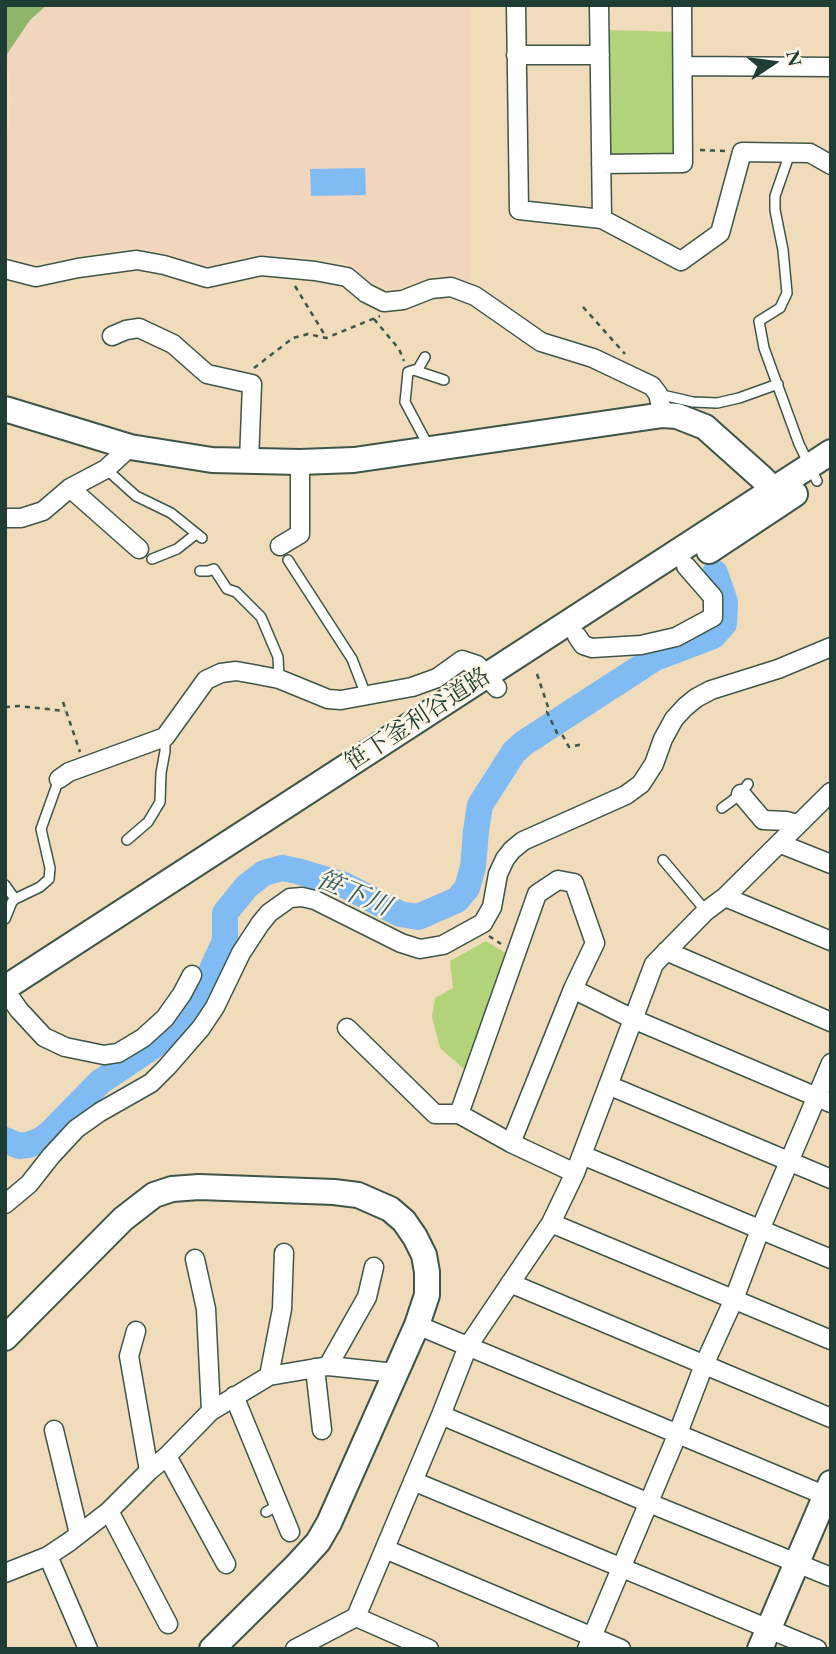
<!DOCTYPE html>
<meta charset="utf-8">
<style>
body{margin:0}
#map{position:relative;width:836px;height:1654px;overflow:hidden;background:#f0dbba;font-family:"EB Garamond",serif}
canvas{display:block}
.frame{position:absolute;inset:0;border:7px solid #1f3d34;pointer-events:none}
.north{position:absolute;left:738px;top:28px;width:70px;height:70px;-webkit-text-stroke:5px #fcf5e5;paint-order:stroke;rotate:77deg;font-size:19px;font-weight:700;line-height:28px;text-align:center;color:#1f3d34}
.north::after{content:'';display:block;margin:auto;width:24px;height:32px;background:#1f3d34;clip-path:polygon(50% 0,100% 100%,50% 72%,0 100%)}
</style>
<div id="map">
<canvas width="836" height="1654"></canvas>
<div class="frame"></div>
<div class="north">N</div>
</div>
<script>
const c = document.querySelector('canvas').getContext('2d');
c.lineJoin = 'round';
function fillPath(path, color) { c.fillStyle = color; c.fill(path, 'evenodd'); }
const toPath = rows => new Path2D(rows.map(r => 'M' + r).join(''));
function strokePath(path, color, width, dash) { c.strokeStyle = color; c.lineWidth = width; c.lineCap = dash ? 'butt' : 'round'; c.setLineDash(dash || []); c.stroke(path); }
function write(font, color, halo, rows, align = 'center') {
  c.font = font + ' "EB Garamond","Noto Serif JP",serif'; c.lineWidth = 5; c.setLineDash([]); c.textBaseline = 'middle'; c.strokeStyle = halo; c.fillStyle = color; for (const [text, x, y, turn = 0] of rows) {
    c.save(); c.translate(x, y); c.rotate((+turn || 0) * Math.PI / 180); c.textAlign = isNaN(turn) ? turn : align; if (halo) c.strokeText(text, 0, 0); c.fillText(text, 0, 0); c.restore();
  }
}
const built = toPath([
 [52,5,470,5,469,281,435,275,392,290,371,282,340,258,270,256,223,259,206,266,140,247,47,261,10,256,5,252,5,156,12,100,6,50,8,32]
]);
const green = toPath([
 [610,30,676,32,680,155,610,158],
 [486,941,509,955,465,1070,440,1048,432,1017,435,998,453,988,450,961]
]);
const forest = toPath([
 [5,5,47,5,30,20,5,57]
]);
const water = toPath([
 [365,168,366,195,311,196,310,169]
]);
const river = toPath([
 [5,1140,19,1146,28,1145,41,1140,50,1133,100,1082,161,1041,179,1025,209,976,225,941,225,913,247,886,264,873,282,868,297,871,344,885,400,914,418,917,457,900,467,888,473,867,476,831,480,805,514,752,524,743,655,658,713,636,724,624,725,602,715,573]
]);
const path = toPath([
 [700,150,725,151],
 [295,286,326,337],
 [583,307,625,354],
 [374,319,399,349,404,361],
 [254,368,293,338,308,334,326,338,380,316],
 [537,674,549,710,547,712,558,735,563,736,569,747,583,744],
 [63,702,80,752],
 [5,707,19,706,65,711],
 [489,936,501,944]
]);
const lane = toPath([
 [790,153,775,196,775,210,783,250,787,293,780,308,759,321,764,348,799,444,817,481],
 [417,371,425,357],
 [658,394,693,402,717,403,739,398,778,384],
 [429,447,405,402,408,372,414,370,444,380],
 [106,469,136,496,171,513,202,538],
 [152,559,177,549,196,534],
 [288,560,352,659,366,695],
 [200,571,208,571,214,569,227,589,236,592,261,617,278,657,279,679],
 [722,808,741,794,748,784],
 [127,840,148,822,160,802,161,773,165,751,165,737],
 [663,860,706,911],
 [5,885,15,899,12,902,5,919],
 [15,899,40,887,49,879,50,868,41,829,59,779],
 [266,1512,279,1505]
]);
const street = toPath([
 [516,5,519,210,602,219,599,5],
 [516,55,600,55],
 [683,66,831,67],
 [601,164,683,163,682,5],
 [602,219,681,261,720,233,742,152,810,153,831,165],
 [5,269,36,277,78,268,137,260,164,265,207,278,261,266,315,271,347,277,366,293,384,302,403,300,431,289,451,287,475,296,541,342,593,358,652,386,658,394,663,415],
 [112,336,126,330,139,328,173,344,207,374,252,384,249,461],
 [70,488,139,549],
 [5,518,21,518,43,511,70,488,106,469,130,447],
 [280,546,300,534,300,462],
 [577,636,583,645,592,648,641,645,676,637,713,617,713,597,686,566],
 [59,779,69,772,165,737,206,680,221,673,236,671,253,674,279,679,328,699,341,700,412,687,437,678,462,660,477,665,497,688],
 [741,794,763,820,786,821,797,824],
 [781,844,831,864],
 [725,897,831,941],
 [666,951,831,1022],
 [573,989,633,1019,831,1103],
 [12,1000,19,1010,44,1037,65,1047,104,1055,118,1053,143,1038,165,1018,182,994,192,975],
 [347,1028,435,1114,459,1114,511,1143,575,1173],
 [608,1085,831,1179],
 [459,1114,537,894,558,880,574,883,595,943,573,989,511,1143],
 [582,1155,831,1259],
 [5,1204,29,1184,51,1156,76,1129,100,1112,151,1083,167,1067,201,1028,215,1007,241,953,260,924,269,913,290,898,302,897,315,900,401,943,420,949,443,945,483,923,492,907,498,874,505,859,512,850,523,841,626,795,641,784,654,764,663,739,674,719,685,707,696,698,711,690,778,669,831,647],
 [551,1223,831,1340],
 [195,1259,206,1309,211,1411],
 [510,1283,831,1418],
 [417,1325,831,1498],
 [136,1331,129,1356,149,1471],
 [328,1366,367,1297,374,1267],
 [315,1368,322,1430],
 [269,1376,282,1309,284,1253],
 [234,1396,290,1532],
 [441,1415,649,1503,831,1577],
 [54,1430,79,1534],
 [167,1456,226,1564],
 [413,1481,817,1649],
 [109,1511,168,1624],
 [385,1549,621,1649],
 [48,1556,88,1649],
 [5,1573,48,1556,69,1542,109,1511,149,1471,167,1456,211,1411,269,1376,328,1366,396,1373],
 [356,1617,429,1649],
 [295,1649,356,1617,441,1415,468,1346,551,1223,575,1173,654,964,706,911,725,897,831,792],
 [587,1649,678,1433,704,1365,734,1299,760,1230,831,1063]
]);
const secondary = toPath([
 [5,409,130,447,212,460,300,462,354,460,663,415,677,416,705,427,762,478,773,489,780,501],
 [709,551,795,494],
 [5,988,831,452],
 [5,1338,123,1219,154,1195,172,1189,199,1187,334,1192,358,1195,390,1209,404,1221,415,1237,424,1255,427,1272,427,1295,417,1325,329,1523,318,1542,296,1566,212,1649],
 [760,1649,831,1483]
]);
const streetNames = [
 ["笹下釜利谷道路",418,720,-33]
];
const waterNames = [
 ["笹下川",353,894,23]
];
fillPath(built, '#f1d5bd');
fillPath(green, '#b3d37a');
fillPath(forest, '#8eb56a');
fillPath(water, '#80bcf3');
strokePath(river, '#80bcf3', 26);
strokePath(lane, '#3e5548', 12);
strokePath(street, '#3e5548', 21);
strokePath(secondary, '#3e5548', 28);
strokePath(path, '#3e5548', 2.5, [5, 5]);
strokePath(lane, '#fff', 9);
strokePath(street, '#fff', 18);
strokePath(secondary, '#fff', 24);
write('24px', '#1f3d34', '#fcf5e5', streetNames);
write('italic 26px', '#375d64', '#fcf5e5', waterNames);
</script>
